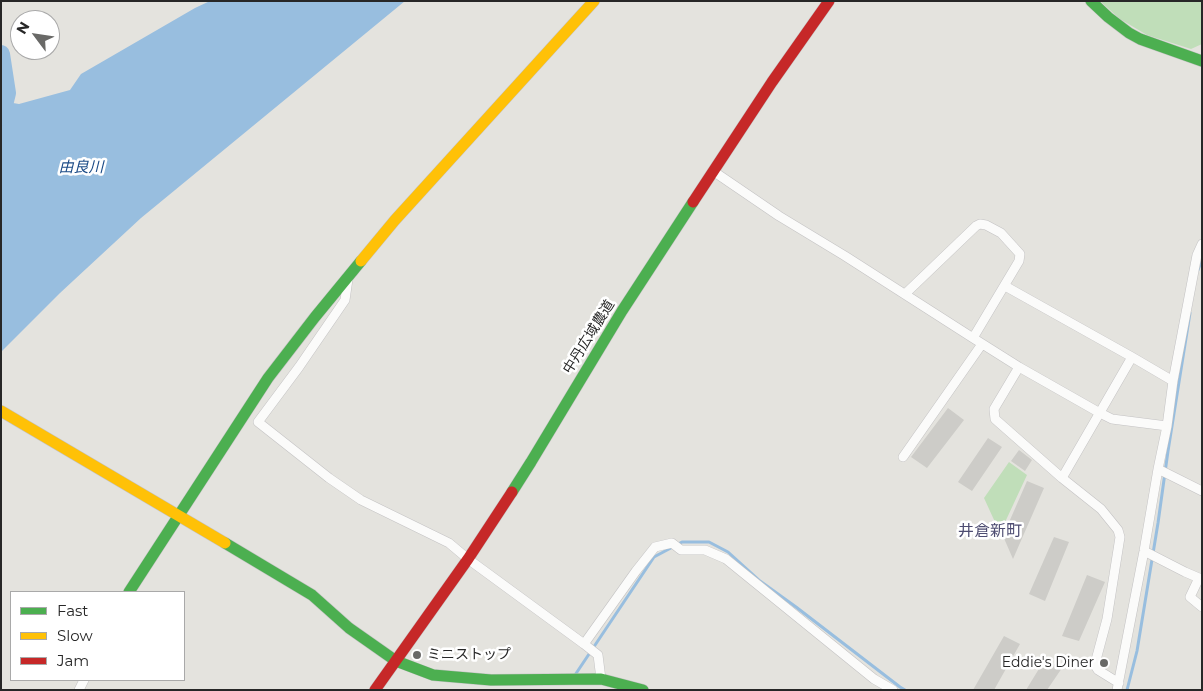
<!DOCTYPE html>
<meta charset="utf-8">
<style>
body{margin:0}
#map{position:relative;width:1203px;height:691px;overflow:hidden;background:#e4e3de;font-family:Montserrat,sans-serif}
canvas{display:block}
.frame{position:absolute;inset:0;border:2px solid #272727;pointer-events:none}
.legend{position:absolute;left:10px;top:591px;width:175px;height:90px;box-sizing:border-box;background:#fff;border:1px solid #a9a9a9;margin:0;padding:6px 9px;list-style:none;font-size:15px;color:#272727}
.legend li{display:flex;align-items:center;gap:10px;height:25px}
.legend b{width:25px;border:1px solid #a9a9a9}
.north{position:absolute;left:10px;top:10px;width:50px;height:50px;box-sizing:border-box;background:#fff;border:1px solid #a9a9a9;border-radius:50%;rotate:301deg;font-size:14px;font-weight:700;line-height:20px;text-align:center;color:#272727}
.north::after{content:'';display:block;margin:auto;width:18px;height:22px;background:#696967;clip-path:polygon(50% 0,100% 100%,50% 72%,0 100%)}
</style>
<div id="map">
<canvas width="1203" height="691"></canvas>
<div class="frame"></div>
<ul class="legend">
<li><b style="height:6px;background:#4caf50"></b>Fast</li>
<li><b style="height:6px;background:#ffc107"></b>Slow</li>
<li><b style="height:6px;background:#c62828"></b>Jam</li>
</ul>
<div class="north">N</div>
</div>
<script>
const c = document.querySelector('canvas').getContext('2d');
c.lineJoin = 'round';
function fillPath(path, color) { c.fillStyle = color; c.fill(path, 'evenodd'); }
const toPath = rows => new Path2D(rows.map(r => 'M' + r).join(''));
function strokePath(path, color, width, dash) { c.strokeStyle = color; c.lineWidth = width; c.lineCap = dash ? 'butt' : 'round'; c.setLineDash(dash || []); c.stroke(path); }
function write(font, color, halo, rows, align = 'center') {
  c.font = font + ' Montserrat,"Noto Sans JP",sans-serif'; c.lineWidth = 5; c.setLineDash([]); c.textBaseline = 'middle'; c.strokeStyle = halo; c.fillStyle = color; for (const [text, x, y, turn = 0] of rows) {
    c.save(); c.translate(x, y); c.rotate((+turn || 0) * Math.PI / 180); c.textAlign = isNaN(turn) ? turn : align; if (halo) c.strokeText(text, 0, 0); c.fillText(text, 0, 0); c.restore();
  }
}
const green = toPath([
 [1100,1,1202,1,1202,44,1191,49,1147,35,1120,19],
 [1009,462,1027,475,1000,533,984,498]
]);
const water = toPath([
 [210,1,405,1,141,218,60,293,1,352,1,101,19,104,70,90,81,74,195,8]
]);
const stream = toPath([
 [1198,270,1202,259],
 [575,675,654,557,682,542,709,542,728,552,760,581,796,607,900,687,905,690],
 [1127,690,1137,651,1158,523,1168,451,1190,313]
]);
const river = toPath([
 [1,54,7,93,1,117]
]);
const building = toPath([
 [948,408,964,420,927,468,911,457],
 [988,438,1002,447,972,491,958,482],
 [1019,450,1032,460,1025,471,1011,461],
 [1027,481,1044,488,1013,559,1003,536],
 [1054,537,1069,542,1045,601,1029,594],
 [1087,575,1105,582,1079,641,1062,636],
 [1004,636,1020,644,994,690,973,690],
 [1045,659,1062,668,1047,690,1026,690]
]);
const street = toPath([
 [713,171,779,216,845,256,973,338,1019,367,1100,413,1112,419,1167,426],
 [348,279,345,300,299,367,258,422,329,478,361,500,449,543,468,559,584,644,598,655,601,679],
 [1005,286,1132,357,1173,381],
 [905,294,976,226,980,224,986,225,1001,233,1020,254,1019,261,973,338],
 [1019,367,994,409,995,419,1062,478,1101,509,1118,530,1120,537,1107,619,1096,660,1096,667,1098,670,1119,683],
 [903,457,982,344],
 [1158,469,1202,491],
 [1062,478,1132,357],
 [1144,551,1185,572,1199,578,1190,597,1202,607],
 [584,644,636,571,655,547,672,543,681,550,705,550,726,559,874,679,893,690],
 [79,690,84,680],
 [1117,690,1144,551,1158,469,1167,426,1173,381,1197,255,1202,244]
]);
const fast = toPath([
 [1091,1,1108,17,1129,33,1140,39,1202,61],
 [512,492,531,462,622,311,693,202],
 [225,543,312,595,349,628,396,661,433,675,491,680,601,679,643,690],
 [129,592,268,378,315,317,361,261]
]);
const slow = toPath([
 [361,261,395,220,594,1],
 [1,411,225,543]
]);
const jam = toPath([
 [693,202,772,82,829,1],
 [375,690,468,559,512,492]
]);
const markers = [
 [417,655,5,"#696967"],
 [1104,663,5,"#696967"]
];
const streetNames = [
 ["中丹広域農道",589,337,-58]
];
const poiNames = [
 ["ミニストップ",427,655],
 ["Eddie's Diner",1094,663,"right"]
];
const waterNames = [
 ["由良川",81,168]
];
const quarterNames = [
 ["井倉新町",990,531]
];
fillPath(green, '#c0deb9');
fillPath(water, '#98bedf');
strokePath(stream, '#98bedf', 3);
strokePath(river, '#98bedf', 18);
fillPath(building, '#cdccc8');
strokePath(street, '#c3c2c3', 10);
strokePath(fast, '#c3c2c3', 12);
strokePath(slow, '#c3c2c3', 12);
strokePath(jam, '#c3c2c3', 12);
strokePath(street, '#fbfbfa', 9);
strokePath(fast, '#4caf50', 11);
strokePath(slow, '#ffc107', 11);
strokePath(jam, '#c62828', 11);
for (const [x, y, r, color] of markers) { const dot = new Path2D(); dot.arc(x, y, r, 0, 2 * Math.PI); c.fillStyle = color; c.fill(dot); strokePath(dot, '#fff', 2); }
write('14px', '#272727', '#fff', streetNames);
write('14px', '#272727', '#fff', poiNames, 'left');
write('italic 15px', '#1b4b87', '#fff', waterNames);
write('16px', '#4e4d72', '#fff', quarterNames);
</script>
